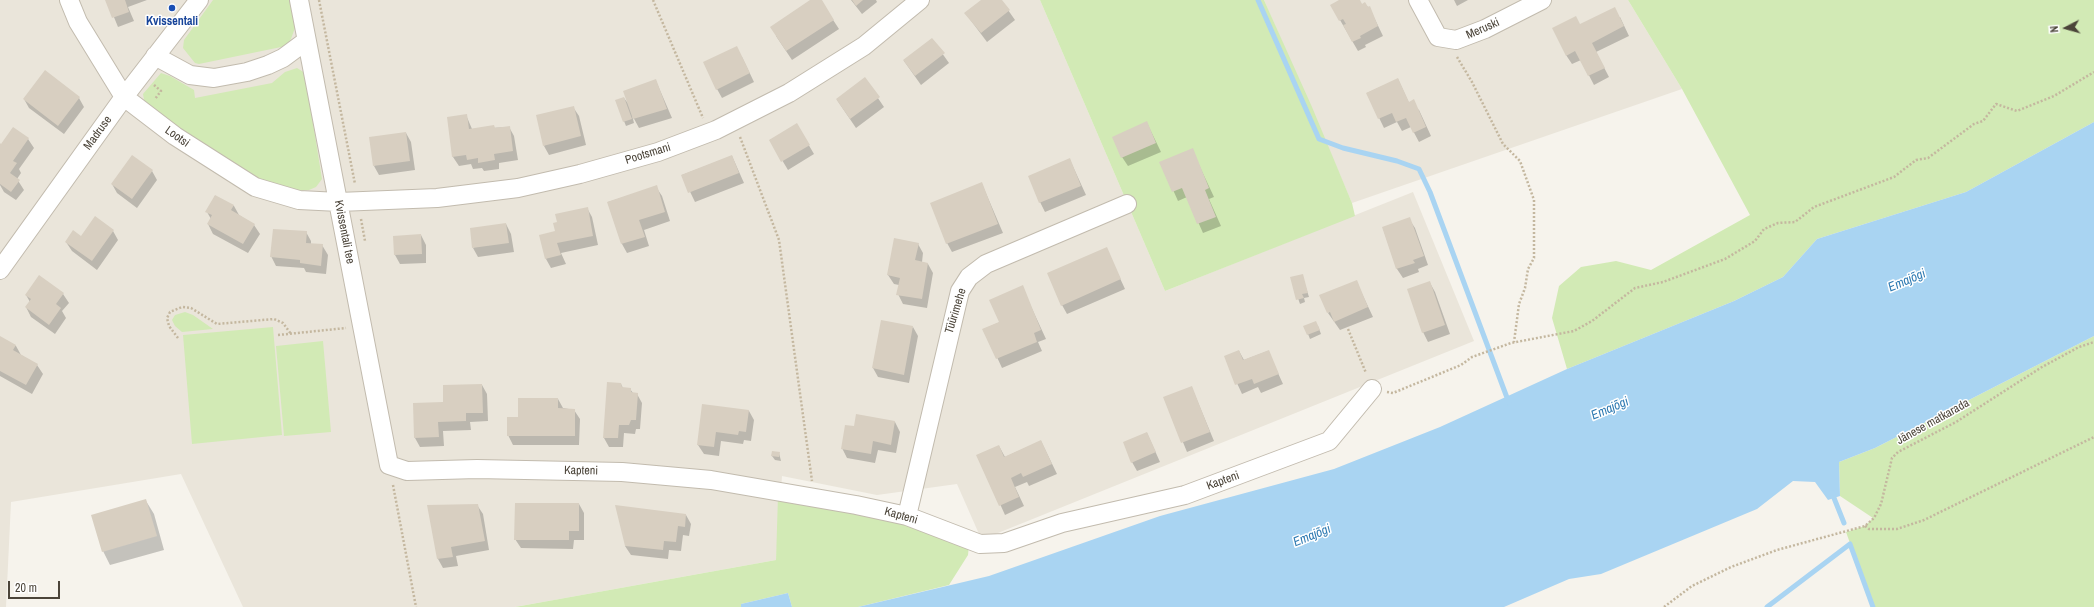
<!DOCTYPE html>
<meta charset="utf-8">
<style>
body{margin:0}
#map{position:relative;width:2094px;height:607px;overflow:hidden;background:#f6f3ec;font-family:"Archivo Narrow",sans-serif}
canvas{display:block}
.north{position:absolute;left:2046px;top:8px;width:40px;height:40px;-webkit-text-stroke:3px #fff;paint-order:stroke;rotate:264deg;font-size:11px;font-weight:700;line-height:16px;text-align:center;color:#4b4439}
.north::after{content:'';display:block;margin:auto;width:14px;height:18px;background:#4b4439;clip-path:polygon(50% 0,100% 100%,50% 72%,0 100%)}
.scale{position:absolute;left:8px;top:581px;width:52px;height:18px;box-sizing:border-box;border:2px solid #4b4439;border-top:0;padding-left:5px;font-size:12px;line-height:14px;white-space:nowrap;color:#4b4439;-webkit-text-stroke:3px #fff;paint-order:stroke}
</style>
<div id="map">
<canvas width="2094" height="607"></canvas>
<div class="north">N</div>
<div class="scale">20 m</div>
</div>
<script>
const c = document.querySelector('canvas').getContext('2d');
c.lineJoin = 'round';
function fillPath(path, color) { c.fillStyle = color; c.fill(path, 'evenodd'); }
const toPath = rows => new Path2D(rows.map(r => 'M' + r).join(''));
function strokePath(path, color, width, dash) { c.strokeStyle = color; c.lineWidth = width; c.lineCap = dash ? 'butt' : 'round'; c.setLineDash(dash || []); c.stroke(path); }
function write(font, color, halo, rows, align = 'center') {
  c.font = font + ' "Archivo Narrow",sans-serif'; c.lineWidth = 3; c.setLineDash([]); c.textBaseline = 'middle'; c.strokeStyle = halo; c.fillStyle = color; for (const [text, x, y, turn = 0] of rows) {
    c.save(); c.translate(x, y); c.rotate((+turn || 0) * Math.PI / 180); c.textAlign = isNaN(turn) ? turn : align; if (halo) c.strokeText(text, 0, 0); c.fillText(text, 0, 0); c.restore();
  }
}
const residential = toPath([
 [0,0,1040,0,1165,291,1413,192,1474,341,993,535,979,534,957,484,877,495,782,476,776,560,515,607,243,607,181,474,11,502,6,607,0,607],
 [1264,0,1628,0,1682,89,1352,203]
]);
const green = toPath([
 [213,0,290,0,296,25,291,39,286,46,199,64,195,63,183,48,184,40],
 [1040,0,1264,0,1312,107,1352,203,1355,216,1165,291],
 [1628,0,2094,0,2094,122,1966,192,1817,239,1783,277,1734,301,1567,369,1552,318,1559,286,1581,267,1616,261,1651,270,1750,215,1682,89],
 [297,68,305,73,322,179,316,187,309,190,296,191,259,179,217,157,145,105,143,94,161,73,170,76,194,90,195,98,272,83,285,72],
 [185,312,193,315,213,329,182,332,175,326,172,320,175,315],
 [273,327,282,435,192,444,183,335],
 [2094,336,2094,607,1873,607,1846,532,1865,526,1873,518,1840,496,1839,462,1875,448],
 [323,341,331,432,284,436,276,346],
 [778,496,903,522,969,545,968,555,949,585,858,607,792,607,788,593,741,604,741,607,515,607,776,560]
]);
const water = toPath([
 [2094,122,2094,336,1875,448,1839,462,1840,496,1828,500,1815,482,1793,481,1757,509,1601,574,1569,579,1504,607,858,607,989,576,1160,516,1334,469,1440,427,1567,369,1734,301,1783,277,1817,239,1966,192],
 [788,593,792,607,741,607,741,604]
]);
const shadow = toPath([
 [107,0,147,0,128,7,134,21,118,27],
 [812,0,820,0,839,29,792,60,776,36],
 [851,0,876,0,877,2,862,14],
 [983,0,1001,0,1015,20,987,42,966,14],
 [1341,0,1359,0,1362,5,1369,7,1383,36,1365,45,1366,47,1358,51,1340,20],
 [1454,0,1468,0,1457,6],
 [1620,17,1629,36,1596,52,1609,77,1594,85,1581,60,1572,64,1566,55,1580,25],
 [932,39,949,63,921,85,904,61],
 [742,57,754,82,722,98,717,89],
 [865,79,884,107,856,128,837,100],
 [1398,79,1409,103,1419,110,1431,136,1419,142,1411,127,1402,131,1397,122,1384,128,1367,93],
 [656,81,672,118,639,128,632,115,634,123,626,126,616,101,624,98,630,106],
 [79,98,84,107,64,134,29,108,24,99],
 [573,107,579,116,586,145,549,155,544,146],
 [466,115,472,129,509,127,514,136,518,160,499,163,499,169,484,171,482,168,473,169,471,164,459,166,453,157],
 [1147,123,1161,152,1128,166,1122,157],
 [797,125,814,154,788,170,770,140],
 [14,129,28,139,34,148,19,169,21,173,17,179,24,190,16,200,4,192,0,185,0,145,2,146],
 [406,133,411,142,415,170,379,175,374,166],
 [1192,150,1214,197,1209,199,1221,226,1203,233,1187,197,1178,201,1161,163],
 [732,156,744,183,695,202,682,175],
 [1070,160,1086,195,1045,212,1040,202],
 [152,171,157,180,137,208,117,193,112,184],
 [982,184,1003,233,952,252,947,243],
 [656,187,662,196,670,221,644,230,649,246,627,253,622,244,608,202],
 [215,196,234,206,239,215,254,225,260,234,248,253,213,234,208,224,211,219,207,212],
 [587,208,592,217,598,245,561,253,566,264,551,268,546,259,556,232],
 [1409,219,1415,228,1428,265,1418,269,1419,272,1403,278,1397,269,1383,228],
 [506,224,511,234,514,252,478,257,473,248],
 [113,231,118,240,97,270,72,251,66,242],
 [306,232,311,241,311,244,322,245,328,255,326,274,306,272,304,268,276,266,271,256],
 [421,235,426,245,426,263,400,264,395,255,394,237],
 [918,244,923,253,922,262,928,264,933,273,927,308,903,304,898,294,899,285,894,284,888,275],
 [1106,248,1125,289,1067,314,1062,305],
 [1302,275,1309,297,1304,298,1305,302,1300,304,1291,278],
 [1356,281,1373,317,1340,330,1328,313],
 [1430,283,1435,292,1450,334,1428,342,1423,332],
 [1022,287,1046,339,1038,342,1042,351,1002,368,984,329,1000,322],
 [63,294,69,303,62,311,66,318,55,334,31,317,26,307,30,302,26,295],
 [1318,326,1321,334,1310,339,1308,334],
 [913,327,918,336,909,383,878,377,873,368],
 [0,337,16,346,21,355,37,365,43,374,32,394,0,376],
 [1239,351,1244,360,1268,351,1283,384,1261,393,1258,387,1242,394,1225,357],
 [621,384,623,388,630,389,633,393,637,394,642,403,640,429,636,429,635,434,624,433,623,447,609,447,604,438],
 [482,385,487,394,488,421,470,422,471,430,443,431,444,446,420,447,415,438,444,403],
 [1192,388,1214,441,1187,452,1165,398],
 [558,399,563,408,574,410,580,419,579,445,513,445,508,435,519,418],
 [703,405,749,411,754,420,751,441,744,440,743,444,721,441,719,456,704,454,698,445],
 [895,422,900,432,896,453,878,450,875,463,847,458,842,448,855,427],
 [1147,433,1160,462,1137,471,1132,462],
 [1041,441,1057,474,1029,486,1027,482,1015,487,1024,506,1005,515,978,455,999,446,1005,457],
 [779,453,781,461,775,460,772,456],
 [146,501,154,514,164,550,110,565,103,551],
 [579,504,584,513,584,540,574,540,573,549,521,548,515,539],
 [477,505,483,514,489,550,456,556,458,566,443,568,438,559,428,506],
 [686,515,691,524,689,536,683,535,681,551,669,550,668,559,631,555,625,546]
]);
const stream = toPath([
 [1258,0,1319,139,1343,148,1397,161,1419,169,1430,192,1509,403],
 [1832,493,1844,523],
 [1767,607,1850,544,1873,607]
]);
const building = toPath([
 [105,0,125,0,129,12,112,18],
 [810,0,822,0,834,20,786,51,770,27],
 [852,0,863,0,856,6],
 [981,0,1002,0,1010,10,981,33,964,13],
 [1339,0,1360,0,1362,4,1365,2,1368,7,1370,6,1378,26,1360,36,1361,38,1352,42,1343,25,1346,24,1343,19,1339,21,1330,5],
 [1615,7,1624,26,1592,43,1605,68,1588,76,1575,51,1566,56,1552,28,1576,16,1580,24],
 [932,38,945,53,915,76,903,60],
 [737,46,750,73,716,90,703,62],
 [45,70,80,97,58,126,23,99],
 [865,77,880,97,850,119,836,99],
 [1398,78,1409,102,1414,99,1426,127,1413,133,1406,118,1396,122,1392,113,1378,119,1366,93],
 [656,79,667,109,633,119,623,91],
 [624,97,632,119,623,122,615,100],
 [574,106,581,136,543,146,536,115],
 [467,114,469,129,494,125,495,128,510,126,513,151,494,154,495,160,478,163,478,158,467,160,466,155,452,157,447,117],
 [1147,121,1156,143,1121,158,1112,137],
 [797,123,810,145,781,162,769,140],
 [13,127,29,138,13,161,17,163,10,173,20,180,11,192,0,184,0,143,1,144],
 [406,132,410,161,373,166,369,137],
 [1193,148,1209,188,1205,190,1216,217,1197,224,1182,188,1172,192,1159,162],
 [132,155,153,170,132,199,111,184],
 [732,155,739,173,688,193,681,175],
 [1070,158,1081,186,1039,203,1028,176],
 [982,182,998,224,946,244,930,203],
 [657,185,665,212,639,220,645,237,621,244,607,202],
 [215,195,234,205,231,210,255,224,243,244,207,224,212,215,205,212],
 [588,207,593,236,557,243,561,255,545,259,539,235,555,231,553,223,557,222,555,214],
 [95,216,114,230,92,261,65,242,73,230,81,236],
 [1410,217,1424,256,1413,260,1415,263,1396,269,1382,227],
 [506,223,509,243,472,248,470,228],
 [273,229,307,231,306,243,323,244,321,266,300,263,300,260,270,257],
 [421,234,422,254,394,255,393,236],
 [894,238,919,243,915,260,928,263,922,299,896,295,900,278,887,275],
 [1107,247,1121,279,1061,306,1047,273],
 [1303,274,1308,293,1302,294,1304,298,1296,300,1290,277],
 [39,275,64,293,56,304,61,308,49,325,25,307,31,299,25,295],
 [1357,280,1368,307,1334,322,1330,312,1327,313,1319,295],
 [1430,281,1445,325,1422,333,1407,289],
 [1023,285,1041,330,1034,333,1037,342,996,359,982,329,999,322,989,300],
 [881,320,913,326,904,375,872,368],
 [1316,321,1320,330,1307,335,1303,326],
 [0,336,16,345,13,350,38,364,26,385,0,371],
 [1239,350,1243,360,1269,350,1279,374,1254,384,1252,379,1235,385,1224,356],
 [607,382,621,383,622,387,631,388,631,392,638,393,636,420,631,420,629,425,619,425,618,438,603,438],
 [482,384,483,413,466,413,466,421,438,422,439,437,414,438,413,403,443,402,443,385],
 [1192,386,1210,432,1181,443,1163,397],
 [518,398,558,398,558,408,575,409,575,436,507,436,507,417,518,417],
 [702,404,749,410,746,432,739,431,738,435,716,432,714,447,697,445],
 [856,414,895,421,891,445,873,441,871,454,841,449,845,425,854,426],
 [1147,432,1156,452,1131,463,1123,442],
 [1041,440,1052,464,1023,477,1021,473,1011,478,1019,497,999,506,976,455,999,445,1004,457],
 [772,451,780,452,779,457,771,456],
 [146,499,157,536,102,552,91,515],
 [515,503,579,503,579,531,569,531,569,540,514,540],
 [478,504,485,541,451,547,453,557,437,559,427,505],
 [615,505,686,514,685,527,678,526,676,542,664,541,663,550,625,546]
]);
const path = toPath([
 [319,0,355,184],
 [653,0,703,118],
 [1457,57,1472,82,1503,144,1520,161,1534,200,1534,258,1528,269,1525,288,1519,304,1514,342],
 [154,85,161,91,155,99],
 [740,137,779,240,812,481],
 [361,219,365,241],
 [1348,329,1366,373],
 [278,335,346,328],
 [178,338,169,326,167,318,170,312,182,307,191,308,217,324,274,319,283,323,291,334],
 [1387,392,1393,393,1461,365,1472,357,1511,343,1574,331,1592,321,1635,288,1663,282,1725,259,1755,241,1764,229,1778,223,1795,222,1814,207,1894,177,1916,160,1928,158,1974,124,1983,121,1996,104,2017,111,2054,96,2094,72],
 [393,485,416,607],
 [1865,526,1869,529,1897,529,1924,520,2094,437],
 [1664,607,1692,586,1731,567,1777,550,1865,526,1874,518,1881,504,1892,458,1898,452,1956,422,2042,367,2079,347,2094,342]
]);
const minor = toPath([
 [69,0,78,22,124,97,175,136,255,187,299,200,339,202,437,198,518,188,580,174,658,152,716,130,789,93,864,46,920,0],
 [299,0,389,465,407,471,477,469,622,472,711,480,856,505,907,516,980,544,1004,543,1062,523,1185,495,1329,441,1372,389],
 [1418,0,1438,37,1456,40,1485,29,1542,0],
 [155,56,190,75,214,78,247,72,268,65,283,58,306,41],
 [0,270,124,97,199,0],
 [907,516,960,291,969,277,986,264,1127,204]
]);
const markers = [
 [172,8,4,"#1a4fb4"]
];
const transitNames = [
 ["Kvissentali",172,22]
];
const streetNames = [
 ["Meruski",1483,29,-24],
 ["Madruse",98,133,-54],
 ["Lootsi",177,137,35],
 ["Pootsmani",648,154,-17],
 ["Kvissentali tee",344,232,79],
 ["Tüürimehe",956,311,-73],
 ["Jänese matkarada",1933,422,-29],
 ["Kapteni",581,471,1],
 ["Kapteni",1223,481,-20],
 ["Kapteni",901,516,16]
];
const waterNames = [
 ["Emajõgi",1907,281,-23],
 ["Emajõgi",1610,409,-23],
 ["Emajõgi",1312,536,-22]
];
fillPath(residential, '#eae5da');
fillPath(green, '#d2eab5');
fillPath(water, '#a9d4f2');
fillPath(shadow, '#0003');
strokePath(stream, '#a9d4f2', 5);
fillPath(building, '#d8cfc1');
strokePath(minor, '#c2bbae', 20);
strokePath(path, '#c4b79f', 2.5, [2, 2]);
strokePath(minor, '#fff', 18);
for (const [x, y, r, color] of markers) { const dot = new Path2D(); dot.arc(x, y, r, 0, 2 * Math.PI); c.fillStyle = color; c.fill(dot); strokePath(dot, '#fff', 1.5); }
write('bold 12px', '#164399', '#fff', transitNames);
write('12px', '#4b4439', '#fff', streetNames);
write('italic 13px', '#2e7ab2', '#fff', waterNames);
</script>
